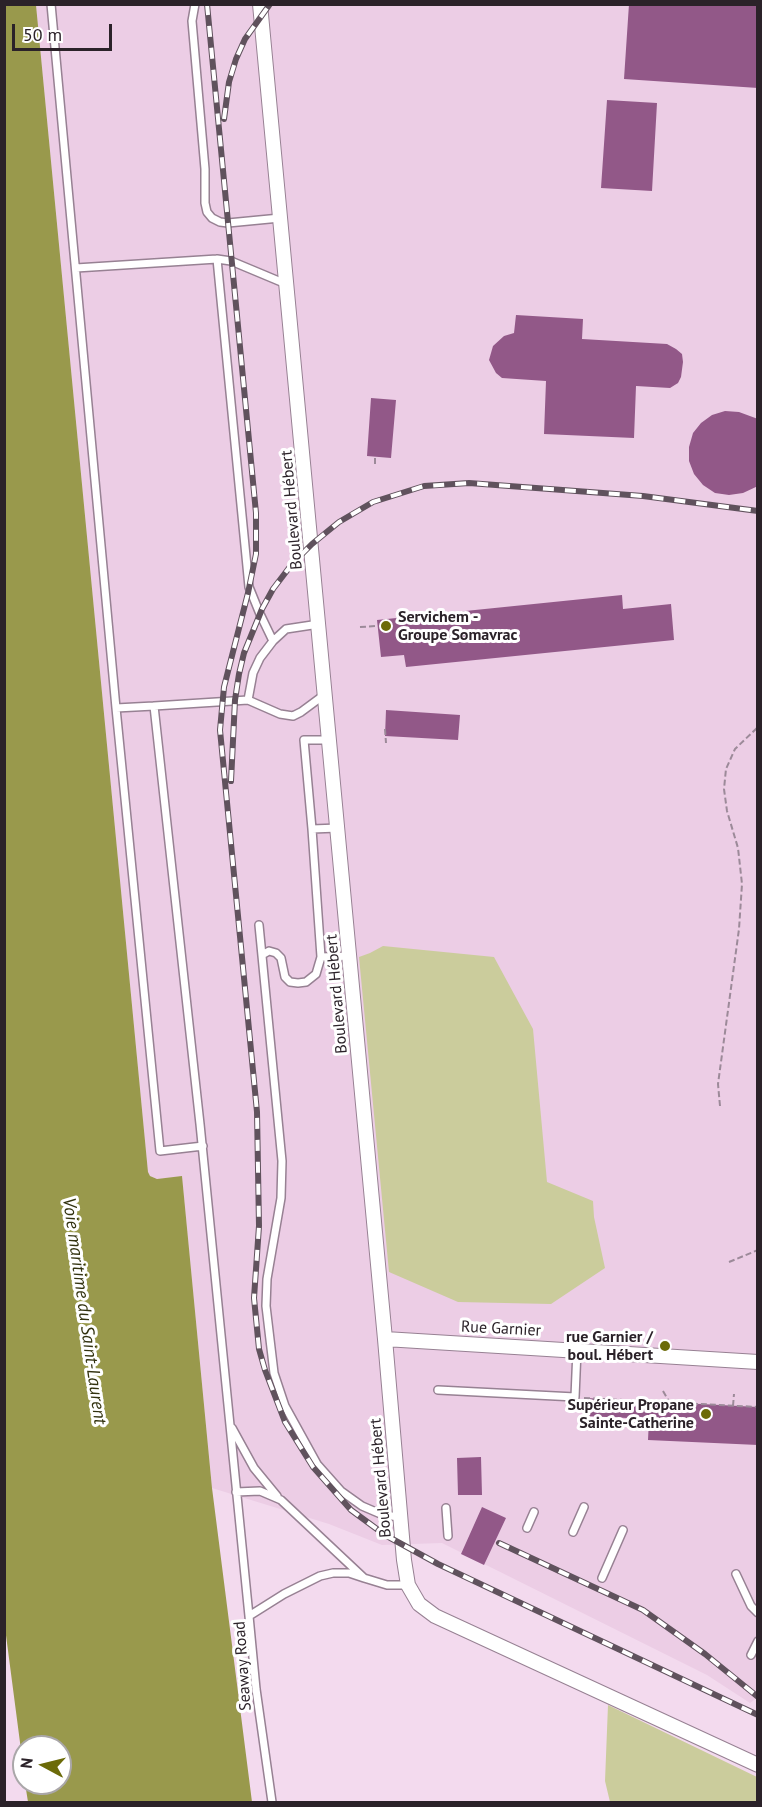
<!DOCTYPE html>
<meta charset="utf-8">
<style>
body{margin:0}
#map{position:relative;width:762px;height:1807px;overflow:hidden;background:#f3daee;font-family:"PT Sans",sans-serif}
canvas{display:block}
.frame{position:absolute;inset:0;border:6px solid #2b2229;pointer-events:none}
.north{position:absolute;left:12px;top:1735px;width:60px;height:60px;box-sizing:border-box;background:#fff;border:2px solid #aaa7a9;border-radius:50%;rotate:277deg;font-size:16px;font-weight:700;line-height:24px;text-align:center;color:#2b2229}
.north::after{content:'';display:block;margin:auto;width:21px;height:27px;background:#6c6b09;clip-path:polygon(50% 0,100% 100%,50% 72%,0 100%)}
.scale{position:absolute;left:12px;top:24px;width:100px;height:27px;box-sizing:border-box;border:3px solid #2b2229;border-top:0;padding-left:8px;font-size:18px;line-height:21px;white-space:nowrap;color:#2b2229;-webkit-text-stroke:4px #fff;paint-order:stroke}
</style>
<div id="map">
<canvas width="762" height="1807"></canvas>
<div class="frame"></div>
<div class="north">N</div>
<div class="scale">50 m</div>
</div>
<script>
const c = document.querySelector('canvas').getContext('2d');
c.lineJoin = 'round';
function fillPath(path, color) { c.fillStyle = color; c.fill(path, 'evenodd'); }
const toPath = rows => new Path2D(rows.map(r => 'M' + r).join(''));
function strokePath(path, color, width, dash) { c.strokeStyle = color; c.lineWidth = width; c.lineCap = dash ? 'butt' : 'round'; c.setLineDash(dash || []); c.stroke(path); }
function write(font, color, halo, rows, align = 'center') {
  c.font = font + ' "PT Sans",sans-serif'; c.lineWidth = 6; c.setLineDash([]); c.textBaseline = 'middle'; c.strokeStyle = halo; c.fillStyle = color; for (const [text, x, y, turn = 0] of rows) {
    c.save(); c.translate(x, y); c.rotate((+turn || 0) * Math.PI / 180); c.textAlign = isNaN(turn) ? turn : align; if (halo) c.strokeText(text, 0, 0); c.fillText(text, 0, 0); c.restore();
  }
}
const built = toPath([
 [36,5,757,5,758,1697,750,1703,707,1675,442,1543,382,1545,329,1524,212,1488,182,1177,157,1179,150,1176,148,1172]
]);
const green = toPath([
 [383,946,494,957,533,1029,547,1182,593,1201,594,1217,605,1268,551,1304,458,1302,389,1272,359,957,370,953],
 [608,1705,757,1777,757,1802,610,1802,605,1781]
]);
const water = toPath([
 [4,5,36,5,148,1172,150,1176,157,1179,182,1176,212,1488,252,1802,28,1802,25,1783,60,1783,60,1747,24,1747,24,1773,4,1620]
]);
const building = toPath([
 [629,4,758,4,758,88,624,79],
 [607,100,657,103,652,191,601,188],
 [516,315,583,319,582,339,667,344,676,349,682,354,683,362,681,377,678,383,670,388,636,386,634,438,544,434,546,381,502,378,496,373,489,360,493,346,504,336,514,333],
 [371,398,396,400,391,458,367,456],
 [725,411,739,412,758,419,758,486,743,493,729,495,715,493,703,485,694,474,689,461,689,447,693,433,701,423,712,415],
 [622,595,623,609,671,604,674,640,406,667,404,655,381,657,377,620],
 [386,710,460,715,458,740,385,736],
 [586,1398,758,1407,758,1445,648,1440,649,1419,585,1416],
 [481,1457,482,1495,458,1495,457,1458],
 [482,1507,506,1518,484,1565,461,1554]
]);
const path = toPath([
 [375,464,375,457],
 [360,627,377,626],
 [385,729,386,743],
 [720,1106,718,1084,739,929,742,884,738,848,727,811,724,789,726,769,735,749,758,727],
 [729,1262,758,1250],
 [663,1391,670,1403],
 [584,1398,758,1407],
 [733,1406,734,1394]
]);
const service = toPath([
 [51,4,116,708,160,1151,203,1146],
 [195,4,192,21,205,169,205,203,207,212,212,218,220,222,228,223,280,218],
 [217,259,249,587,260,614,273,641],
 [76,268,217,259,231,261,286,284],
 [248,700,253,673,260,658,273,641,286,629,319,624],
 [116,708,154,706],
 [312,829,304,740,329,740],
 [259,925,282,1161,281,1198,267,1279,266,1306,274,1373,285,1406,317,1464,341,1491,362,1506,383,1515,400,1517],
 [262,955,269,951,276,953,281,958,285,977,290,982,298,983,306,982,316,974,321,957,312,829,338,828],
 [321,957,350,956],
 [438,1390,575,1397,577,1350],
 [232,1428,254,1468,277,1496],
 [236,1492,260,1491,281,1500,364,1578,387,1585,408,1585],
 [446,1508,448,1536],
 [527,1528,534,1512],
 [573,1532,584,1507],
 [736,1574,751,1606,758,1613],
 [602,1578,623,1530],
 [249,1616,200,1124,154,706,248,700,280,714,293,716,301,712,324,695],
 [751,1655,758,1641],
 [272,1802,256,1689,249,1616,284,1594,320,1576,333,1573,349,1573,364,1578]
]);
const minor = toPath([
 [260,4,385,1339,404,1560,408,1585,419,1604,435,1616,758,1765],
 [385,1339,758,1362]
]);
const rail = toPath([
 [207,4,256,513,256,554,248,593,224,687,220,730,257,1112,259,1226,254,1298,259,1349,265,1370,285,1422,313,1467,351,1510,385,1535,438,1564,758,1715],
 [224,119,229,82,236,59,245,39,270,4],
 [231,781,235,700,239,674,244,653,262,609,273,589,292,564,312,544,339,522,373,502,424,486,469,483,643,496,758,511],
 [499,1543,643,1610,705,1654,758,1697]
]);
const markers = [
 [386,626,6,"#6c6b09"],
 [665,1346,6,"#6c6b09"],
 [706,1414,6,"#6c6b09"]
];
const streetNames = [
 ["Boulevard Hébert",292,510,-95],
 ["Boulevard Hébert",337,994,-95],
 ["Rue Garnier",501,1329,3],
 ["Boulevard Hébert",381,1478,-95],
 ["Seaway Road",243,1666,-94]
];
const poiNames = [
 ["Servichem -",398,617,"left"],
 ["Groupe Somavrac",398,635,"left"],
 ["rue Garnier /",653,1337],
 ["boul. Hébert",653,1355],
 ["Supérieur Propane",694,1405],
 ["Sainte-Catherine",694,1423]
];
const waterNames = [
 ["Voie maritime du Saint-Laurent",84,1311,82]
];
fillPath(built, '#eccde5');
fillPath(green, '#cbcc9c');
fillPath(water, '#99994c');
fillPath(building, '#925888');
strokePath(service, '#978193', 10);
strokePath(minor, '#978193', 16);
strokePath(path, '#9c8a99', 2, [6, 3]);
strokePath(service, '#fff', 7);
strokePath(minor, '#fff', 14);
strokePath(rail, '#60525d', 6);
strokePath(rail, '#fff', 4, [11]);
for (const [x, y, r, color] of markers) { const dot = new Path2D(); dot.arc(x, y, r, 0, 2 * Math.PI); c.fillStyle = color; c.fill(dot); strokePath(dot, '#fff', 2); }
write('16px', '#2b2229', '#fff', streetNames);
write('bold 16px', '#2b2229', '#fff', poiNames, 'right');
write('italic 18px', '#32320f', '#fff', waterNames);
</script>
